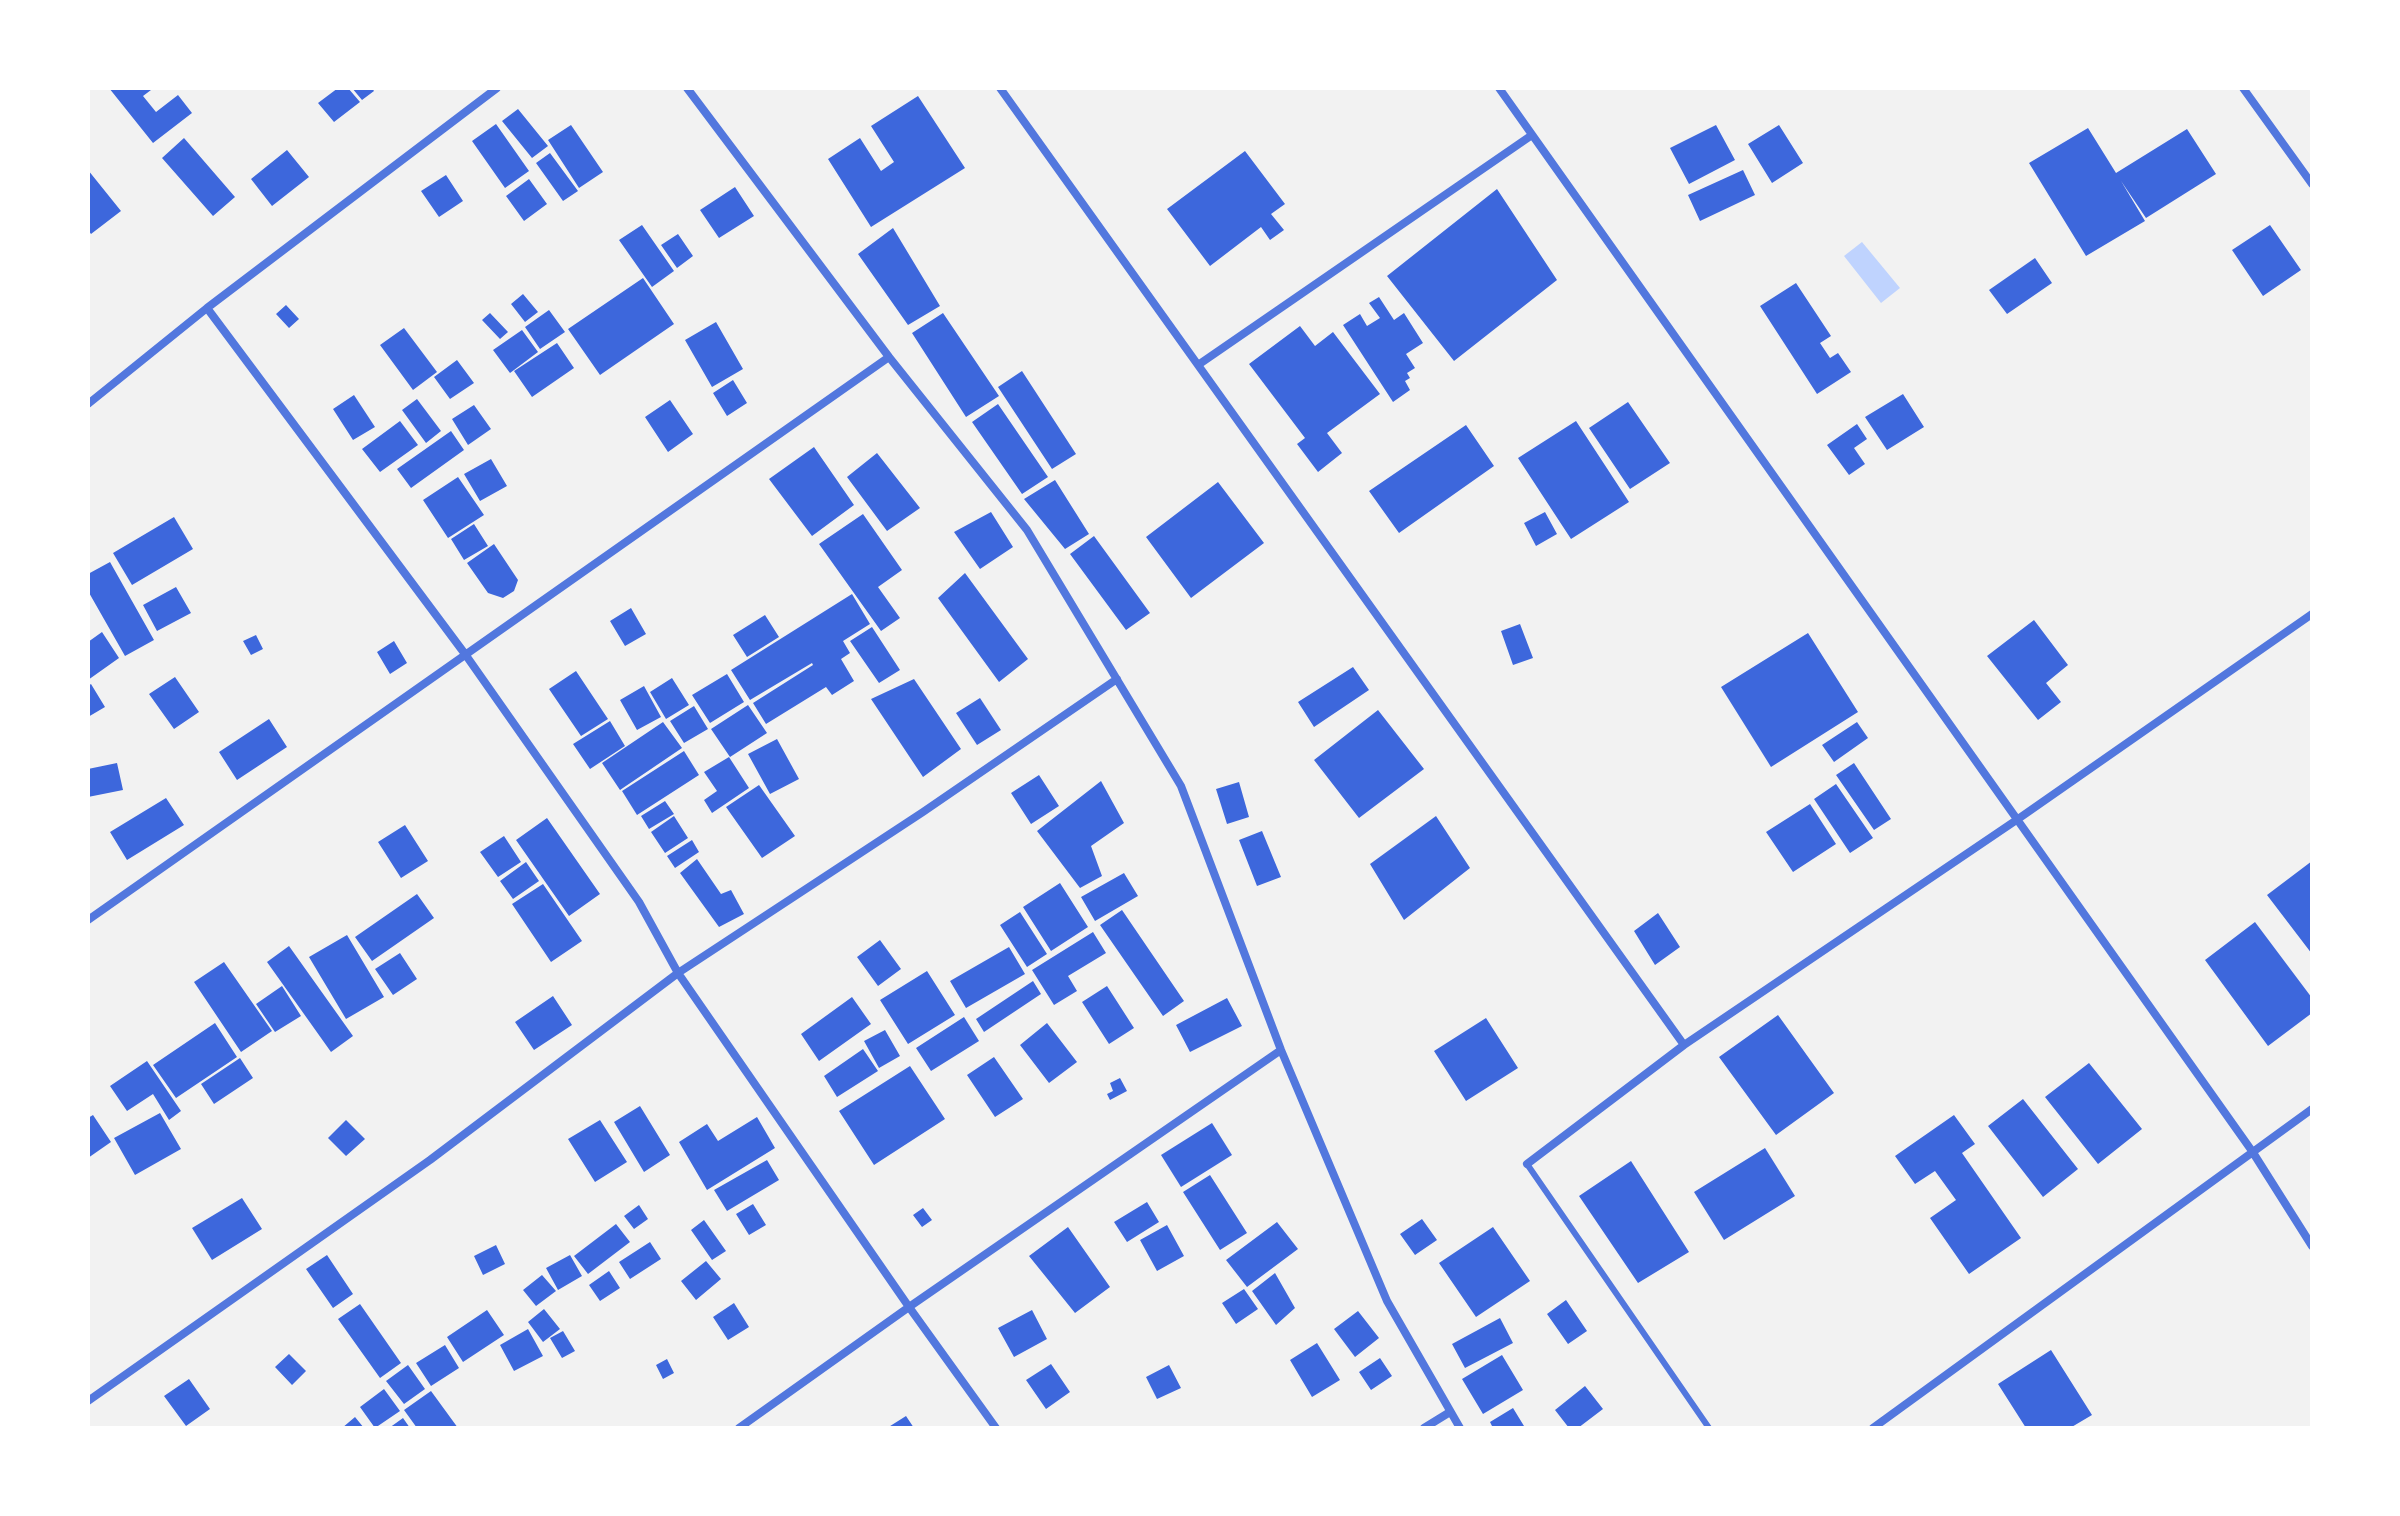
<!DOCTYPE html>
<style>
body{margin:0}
#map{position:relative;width:2400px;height:1516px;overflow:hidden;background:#f2f2f2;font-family:Literata,serif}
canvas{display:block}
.frame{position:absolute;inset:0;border:90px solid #fff;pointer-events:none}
</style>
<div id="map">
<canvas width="2400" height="1516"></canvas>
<div class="frame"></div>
</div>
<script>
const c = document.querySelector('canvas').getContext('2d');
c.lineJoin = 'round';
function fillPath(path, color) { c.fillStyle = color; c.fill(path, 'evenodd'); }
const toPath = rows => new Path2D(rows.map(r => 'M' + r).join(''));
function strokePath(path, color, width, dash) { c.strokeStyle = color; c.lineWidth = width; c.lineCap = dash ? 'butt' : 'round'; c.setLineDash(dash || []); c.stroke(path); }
const water = toPath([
 [1862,242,1900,288,1881,303,1844,256]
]);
const building = toPath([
 [109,88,150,88,151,90,143,96,156,112,178,95,192,113,153,143],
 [338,88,348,88,360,102,334,122,318,103],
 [352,88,372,88,374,91,362,100],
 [918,96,965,168,871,227,828,159,860,138,881,171,894,162,871,126],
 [518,109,548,146,532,158,502,121],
 [496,124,529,171,505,188,472,141],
 [571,125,603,172,579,188,548,140],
 [1716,125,1735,160,1689,184,1670,148],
 [1779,125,1803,163,1772,183,1748,144],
 [2088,128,2116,173,2187,129,2216,174,2146,218,2121,181,2145,221,2086,256,2029,163],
 [184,138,235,197,213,216,162,158],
 [287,150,309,177,272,206,251,179],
 [1245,151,1285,204,1271,214,1284,230,1270,240,1261,227,1210,266,1167,209],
 [550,153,578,191,563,201,536,163],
 [88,170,121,211,91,234,88,230],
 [1743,170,1755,195,1700,221,1688,195],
 [446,175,463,201,439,217,421,191],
 [529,179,547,204,524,221,506,196],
 [735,187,754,216,719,238,700,210],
 [1497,189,1557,280,1454,361,1387,276],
 [642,225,674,271,652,287,619,240],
 [2270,225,2301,270,2263,296,2232,250],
 [893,228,940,306,908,325,858,254],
 [678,234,693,256,677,268,661,245],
 [2035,258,2052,283,2007,314,1989,290],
 [643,278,674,324,600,375,568,329],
 [1796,283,1831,336,1820,343,1830,358,1838,353,1851,372,1817,394,1760,306],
 [523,294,538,312,525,322,511,304],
 [1379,297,1394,320,1404,313,1423,343,1406,354,1415,368,1407,373,1410,378,1405,381,1410,390,1393,402,1343,325,1360,314,1367,326,1380,318,1369,303],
 [286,305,299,319,289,328,276,314],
 [549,310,565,332,540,349,525,327],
 [490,313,508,332,500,339,482,320],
 [943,313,999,396,966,417,912,333],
 [716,322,743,369,712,387,685,340],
 [1300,326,1315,346,1333,332,1380,394,1327,433,1342,453,1318,472,1297,444,1305,438,1249,364],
 [404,328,437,372,413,390,380,345],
 [522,330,538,352,510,373,493,350],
 [557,343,574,368,532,397,514,371],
 [457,360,474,383,450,399,434,377],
 [1022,371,1076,454,1052,469,998,387],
 [733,380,747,403,727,416,713,393],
 [1903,394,1924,427,1887,450,1865,417],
 [354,395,375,427,353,440,333,409],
 [417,399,441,431,426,443,402,410],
 [670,400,693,434,668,452,645,417],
 [1628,402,1670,463,1630,489,1589,428],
 [998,404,1048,477,1022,494,972,422],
 [474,405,491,429,468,445,452,419],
 [400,421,418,445,380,472,362,449],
 [1576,421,1629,502,1571,539,1518,458],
 [1857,424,1867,439,1854,448,1865,464,1849,475,1827,445],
 [1466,425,1494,466,1399,533,1369,491],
 [451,431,464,450,411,488,397,469],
 [814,447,854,505,812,536,769,479],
 [877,453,920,508,887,531,847,477],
 [491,459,507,486,480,501,464,474],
 [458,477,484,515,448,538,423,500],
 [1055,480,1089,534,1065,549,1024,499],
 [1218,482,1264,543,1191,598,1146,537],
 [991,512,1013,547,980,569,954,532],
 [1545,512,1557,534,1536,546,1524,523],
 [863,514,902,570,878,587,900,618,881,631,819,544],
 [174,517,193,549,132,585,113,553],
 [474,524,488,546,464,560,451,539],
 [1094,536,1150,613,1126,630,1070,554],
 [494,544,518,580,514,591,503,598,488,593,467,563],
 [110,562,154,640,125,656,88,591,88,574],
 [965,573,1028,659,999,682,938,598],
 [176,587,191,613,157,631,143,605],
 [852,594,870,624,843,641,850,653,841,659,854,681,832,695,826,687,766,724,753,703,813,665,812,663,750,700,731,670],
 [631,608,646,634,625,646,610,621],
 [765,615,779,637,747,657,733,635],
 [2034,620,2068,665,2046,683,2061,702,2038,720,1987,656],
 [1520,624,1533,658,1513,665,1501,631],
 [872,627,900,670,879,683,850,641],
 [102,632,119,658,88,680,88,642],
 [1808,633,1858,712,1771,767,1721,687],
 [256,635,263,649,251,655,243,641],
 [394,641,407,663,390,674,377,652],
 [1353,667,1369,690,1314,727,1298,702],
 [576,671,608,719,581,736,549,689],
 [727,674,744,702,710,723,692,695],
 [175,677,199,712,174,729,149,694],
 [672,678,689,705,666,719,650,692],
 [914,679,961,749,923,777,871,699],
 [91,684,105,707,88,717,88,686],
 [644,686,661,717,637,730,620,700],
 [980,698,1001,730,977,745,956,713],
 [748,705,767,733,730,757,711,729],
 [694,706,708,729,684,743,670,721],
 [1378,710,1424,769,1359,818,1314,760],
 [269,719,287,747,237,780,219,752],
 [610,721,625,746,590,769,573,744],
 [663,722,682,748,620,790,602,763],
 [1857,722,1868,738,1834,762,1822,745],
 [777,739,799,779,770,794,748,754],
 [684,751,699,775,637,815,622,791],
 [729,757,749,788,712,813,704,800,717,791,704,772],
 [117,763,123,790,88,797,88,769],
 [1854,763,1891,819,1874,830,1836,775],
 [1039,775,1059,806,1031,824,1011,793],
 [1101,781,1124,823,1091,846,1102,876,1080,888,1037,831],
 [1239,782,1249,817,1227,824,1216,789],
 [1836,784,1873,838,1850,853,1814,799],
 [759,785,795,836,762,858,726,807],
 [166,798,184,825,127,860,110,832],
 [665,801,674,814,649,829,641,816],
 [1810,804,1836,844,1793,872,1766,832],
 [674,816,688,838,665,853,651,832],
 [1436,816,1470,868,1404,920,1370,864],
 [547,818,600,894,569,916,516,840],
 [405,825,428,861,401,878,378,842],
 [1262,831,1281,877,1257,886,1239,840],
 [504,836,521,862,498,877,480,852],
 [692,840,699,852,675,868,667,856],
 [697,859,721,894,731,890,744,914,719,927,680,873],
 [2312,861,2312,954,2267,895],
 [526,862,539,881,513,899,500,881],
 [1124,873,1138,896,1095,921,1081,897],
 [1060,883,1088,927,1051,951,1023,907],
 [543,884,582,941,551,962,512,904],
 [417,894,434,918,372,961,355,937],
 [1122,910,1184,1001,1163,1016,1100,925],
 [1020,912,1047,954,1027,967,1000,925],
 [1658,913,1680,947,1655,965,1634,931],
 [2255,922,2312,998,2312,1013,2268,1046,2205,960],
 [1093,932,1106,953,1068,976,1077,991,1054,1005,1032,970],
 [347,935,384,997,346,1019,309,957],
 [880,940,901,969,878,986,857,957],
 [289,946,353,1036,331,1052,267,962],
 [1009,947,1025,974,966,1008,950,981],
 [400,953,417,979,393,995,375,969],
 [224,962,272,1031,241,1052,194,982],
 [927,971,955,1015,908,1044,880,1000],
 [1033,981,1041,994,984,1032,976,1019],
 [282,986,301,1016,275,1032,256,1004],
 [1107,986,1134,1028,1109,1044,1082,1002],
 [553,996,572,1025,534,1050,515,1022],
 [852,997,871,1024,819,1061,801,1034],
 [1227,998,1242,1026,1190,1052,1176,1025],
 [1778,1015,1834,1093,1776,1135,1719,1057],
 [964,1017,979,1041,931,1071,916,1048],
 [1486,1018,1518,1068,1466,1101,1434,1051],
 [215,1023,237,1057,176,1098,153,1065],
 [1047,1023,1077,1062,1049,1083,1020,1045],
 [885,1030,900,1056,879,1068,864,1041],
 [863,1049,878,1071,837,1097,824,1076],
 [994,1057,1023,1099,995,1117,967,1075],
 [240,1058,253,1078,214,1104,201,1084],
 [147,1061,181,1111,169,1120,153,1094,127,1111,110,1086],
 [2089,1063,2142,1129,2098,1164,2045,1097],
 [910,1066,945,1119,874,1165,839,1111],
 [1120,1078,1127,1091,1110,1100,1107,1094,1113,1091,1110,1083],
 [2023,1099,2078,1169,2043,1197,1988,1126],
 [640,1106,670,1155,644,1172,614,1122],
 [160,1113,181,1149,135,1175,114,1138],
 [93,1115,111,1142,88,1158,88,1118],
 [1954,1115,1975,1144,1962,1153,2021,1238,1969,1274,1930,1218,1956,1200,1935,1171,1915,1184,1895,1156],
 [757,1117,775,1148,707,1190,679,1142,707,1124,718,1141],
 [346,1120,365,1139,346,1156,328,1138],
 [600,1120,627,1162,595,1182,568,1139],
 [1212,1123,1232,1155,1181,1187,1161,1155],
 [1765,1148,1795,1196,1724,1240,1694,1192],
 [767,1160,779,1180,727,1211,714,1190],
 [1631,1161,1689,1252,1638,1283,1579,1196],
 [1210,1175,1247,1233,1220,1250,1183,1192],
 [242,1198,262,1229,212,1260,192,1228],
 [1147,1202,1159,1222,1127,1242,1114,1222],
 [753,1204,766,1225,749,1235,736,1214],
 [639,1205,648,1219,634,1229,624,1216],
 [923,1208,932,1220,922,1227,913,1215],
 [1422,1219,1437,1240,1415,1255,1400,1234],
 [704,1220,726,1251,712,1260,691,1230],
 [1277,1222,1298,1249,1247,1287,1226,1260],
 [616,1224,630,1242,588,1274,574,1256],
 [1167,1225,1184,1256,1157,1271,1140,1240],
 [1068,1227,1110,1287,1075,1313,1029,1256],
 [1493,1227,1530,1281,1476,1317,1439,1263],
 [650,1242,661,1259,630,1279,619,1262],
 [496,1245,505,1264,483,1275,474,1256],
 [327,1255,353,1294,333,1308,306,1269],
 [570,1255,582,1276,558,1290,546,1268],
 [706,1261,721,1279,696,1300,681,1281],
 [609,1271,620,1288,600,1301,589,1285],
 [1275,1273,1295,1308,1276,1325,1252,1291],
 [542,1275,556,1291,536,1306,523,1290],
 [1244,1289,1258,1309,1236,1324,1222,1303],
 [1566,1300,1587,1331,1568,1344,1547,1314],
 [734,1303,749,1327,728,1340,713,1317],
 [360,1304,401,1363,380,1378,338,1319],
 [544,1309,560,1329,543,1342,528,1322],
 [487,1310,504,1335,463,1362,447,1337],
 [1032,1310,1047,1339,1014,1357,998,1328],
 [1358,1311,1379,1338,1355,1357,1334,1329],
 [1500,1318,1513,1343,1465,1368,1452,1344],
 [528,1329,543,1356,514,1371,500,1345],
 [563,1331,575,1351,562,1358,550,1338],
 [1317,1343,1340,1380,1312,1397,1290,1360],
 [445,1345,459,1368,431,1386,416,1363],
 [2051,1350,2092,1415,2070,1428,2026,1428,1998,1384],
 [289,1354,306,1371,292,1385,275,1367],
 [1502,1355,1523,1390,1483,1414,1462,1379],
 [1380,1358,1392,1376,1371,1390,1359,1372],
 [667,1359,674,1373,663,1379,656,1365],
 [1051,1364,1070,1392,1046,1409,1026,1380],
 [408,1365,425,1389,404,1404,386,1381],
 [1169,1365,1181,1388,1157,1399,1146,1377],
 [189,1379,210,1409,186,1426,164,1396],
 [1585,1386,1603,1409,1578,1428,1569,1428,1555,1410],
 [384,1389,400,1411,375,1428,360,1407],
 [431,1391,458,1428,417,1428,404,1410],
 [1513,1408,1524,1426,1493,1428,1490,1422],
 [906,1416,914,1428,887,1428],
 [355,1417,364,1428,342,1428],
 [403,1418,410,1428,389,1428]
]);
const service = toPath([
 [1527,1164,1709,1428]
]);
const minor = toPath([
 [687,88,889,357,1027,530,1181,786,1281,1050,1387,1301,1460,1428],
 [1000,88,1684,1045],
 [1499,88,2252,1151,2312,1246],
 [2243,88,2312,184],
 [207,308,465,654,639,902,678,973,909,1307,996,1428],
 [1198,365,1532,135],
 [88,404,207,308,497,88],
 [88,920,889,357],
 [1527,1164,1684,1045,2018,819,2312,614],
 [88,1401,430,1160,678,973,923,812,1117,679],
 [739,1428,909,1307,1281,1050],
 [1424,1428,1450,1412],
 [1873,1428,2312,1109]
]);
fillPath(water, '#bfd3fe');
fillPath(building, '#3d67dc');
strokePath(service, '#5277de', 6);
strokePath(minor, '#5277de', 8);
</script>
